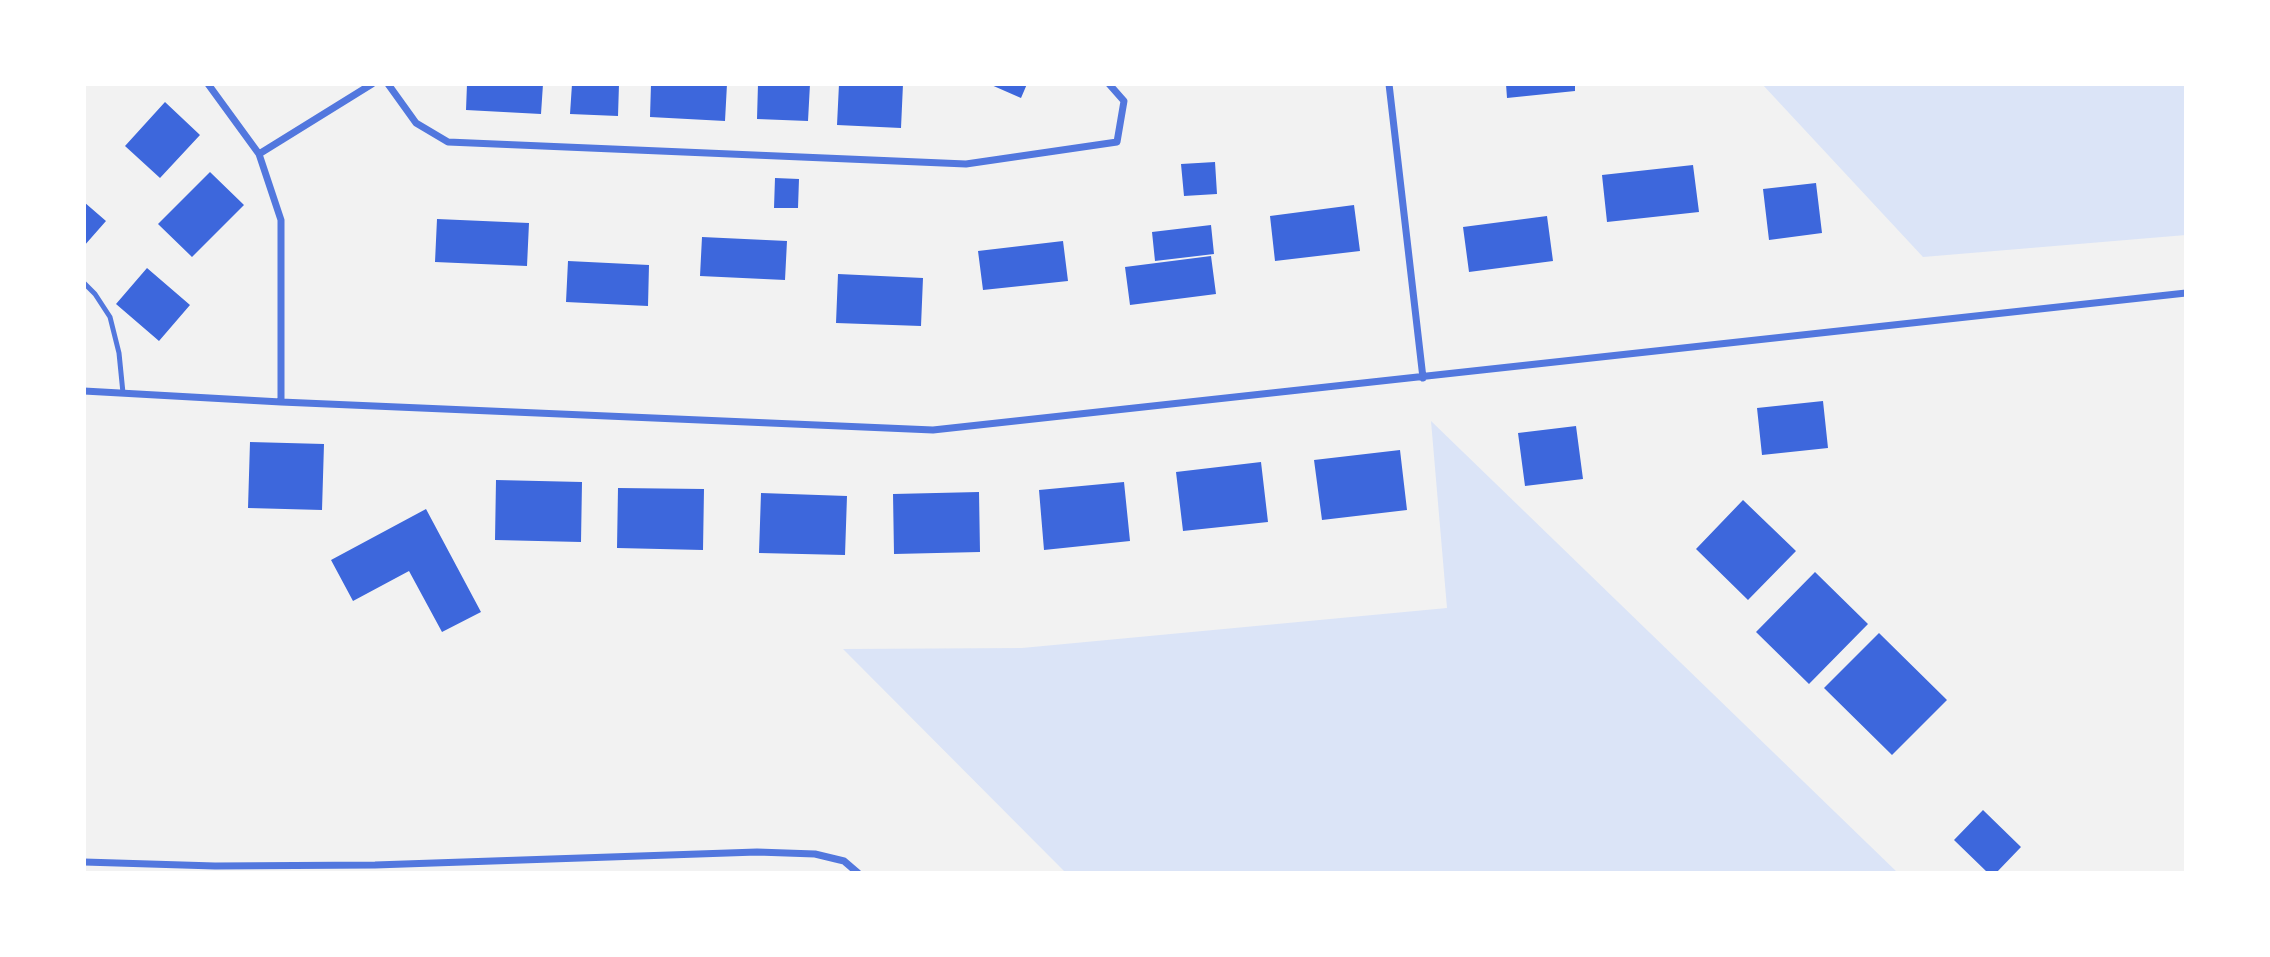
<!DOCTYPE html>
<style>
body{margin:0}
#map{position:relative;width:2270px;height:957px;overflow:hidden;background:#f2f2f2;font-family:"Noto Serif",serif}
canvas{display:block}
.frame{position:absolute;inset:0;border:86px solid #fff;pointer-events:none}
</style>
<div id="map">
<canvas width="2270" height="957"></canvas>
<div class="frame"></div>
</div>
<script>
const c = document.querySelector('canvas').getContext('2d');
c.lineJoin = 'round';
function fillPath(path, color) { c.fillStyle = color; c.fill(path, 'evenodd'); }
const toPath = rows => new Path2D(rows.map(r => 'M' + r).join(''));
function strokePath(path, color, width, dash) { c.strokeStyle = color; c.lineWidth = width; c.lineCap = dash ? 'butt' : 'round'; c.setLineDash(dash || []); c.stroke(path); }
const green = toPath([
 [1762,84,2186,84,2186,235,1923,257],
 [1431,421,1898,873,1066,873,843,649,1022,648,1447,608]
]);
const building = toPath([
 [467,84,543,84,541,114,466,110],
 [572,84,619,84,618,116,570,114],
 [651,84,727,84,725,121,650,117],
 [758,84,810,84,808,121,757,119],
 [839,84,903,84,901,128,837,125],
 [989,84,1027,84,1021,98],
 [1506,84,1575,84,1575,91,1507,98],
 [165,102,200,135,160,178,125,146],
 [1215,162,1217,194,1184,196,1181,164],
 [1693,165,1699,212,1607,222,1602,175],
 [210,172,244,205,192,257,158,224],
 [775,178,799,179,798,208,774,208],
 [1816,183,1822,233,1769,240,1763,189],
 [84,202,106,221,84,246],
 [1354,205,1360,251,1275,261,1270,216],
 [1547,216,1553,261,1469,272,1463,227],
 [437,219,529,223,527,266,435,262],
 [1211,225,1214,254,1155,261,1152,232],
 [702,237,787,241,785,280,700,276],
 [1063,241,1068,281,983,290,978,251],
 [1211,256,1216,294,1130,305,1125,267],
 [568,261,649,265,648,306,566,302],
 [147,268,190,305,159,341,116,304],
 [838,274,923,278,921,326,836,323],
 [1823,401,1828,448,1762,455,1757,408],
 [1576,426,1583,479,1525,486,1518,433],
 [250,442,324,444,322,510,248,508],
 [1400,450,1407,510,1322,520,1314,460],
 [1261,462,1268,522,1183,531,1176,472],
 [496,480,582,482,581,542,495,540],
 [1124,482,1130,541,1044,550,1039,490],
 [618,488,704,489,703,550,617,548],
 [979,492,980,552,894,554,893,494],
 [761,493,847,496,845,555,759,553],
 [1743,500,1796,551,1748,600,1696,549],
 [426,509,481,612,442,632,409,571,353,601,331,560],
 [1815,572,1868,624,1809,684,1756,632],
 [1879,633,1947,700,1892,755,1824,688],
 [1983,810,2021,847,1996,873,1988,873,1954,840]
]);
const service = toPath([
 [84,283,95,294,110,317,119,353,123,393]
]);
const minor = toPath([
 [208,84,259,154,281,220,281,402],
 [388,84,416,123,448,142,966,164,1117,142,1124,101,1109,84],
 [1389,84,1423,378],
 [259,154,372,84],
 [84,391,281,402,933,430,2186,293],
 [84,862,215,866,375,865,757,852,815,854,844,861,858,873]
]);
fillPath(green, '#dbe4f7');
fillPath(building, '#3d67dc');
strokePath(service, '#5277de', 5);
strokePath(minor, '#5277de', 7);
</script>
